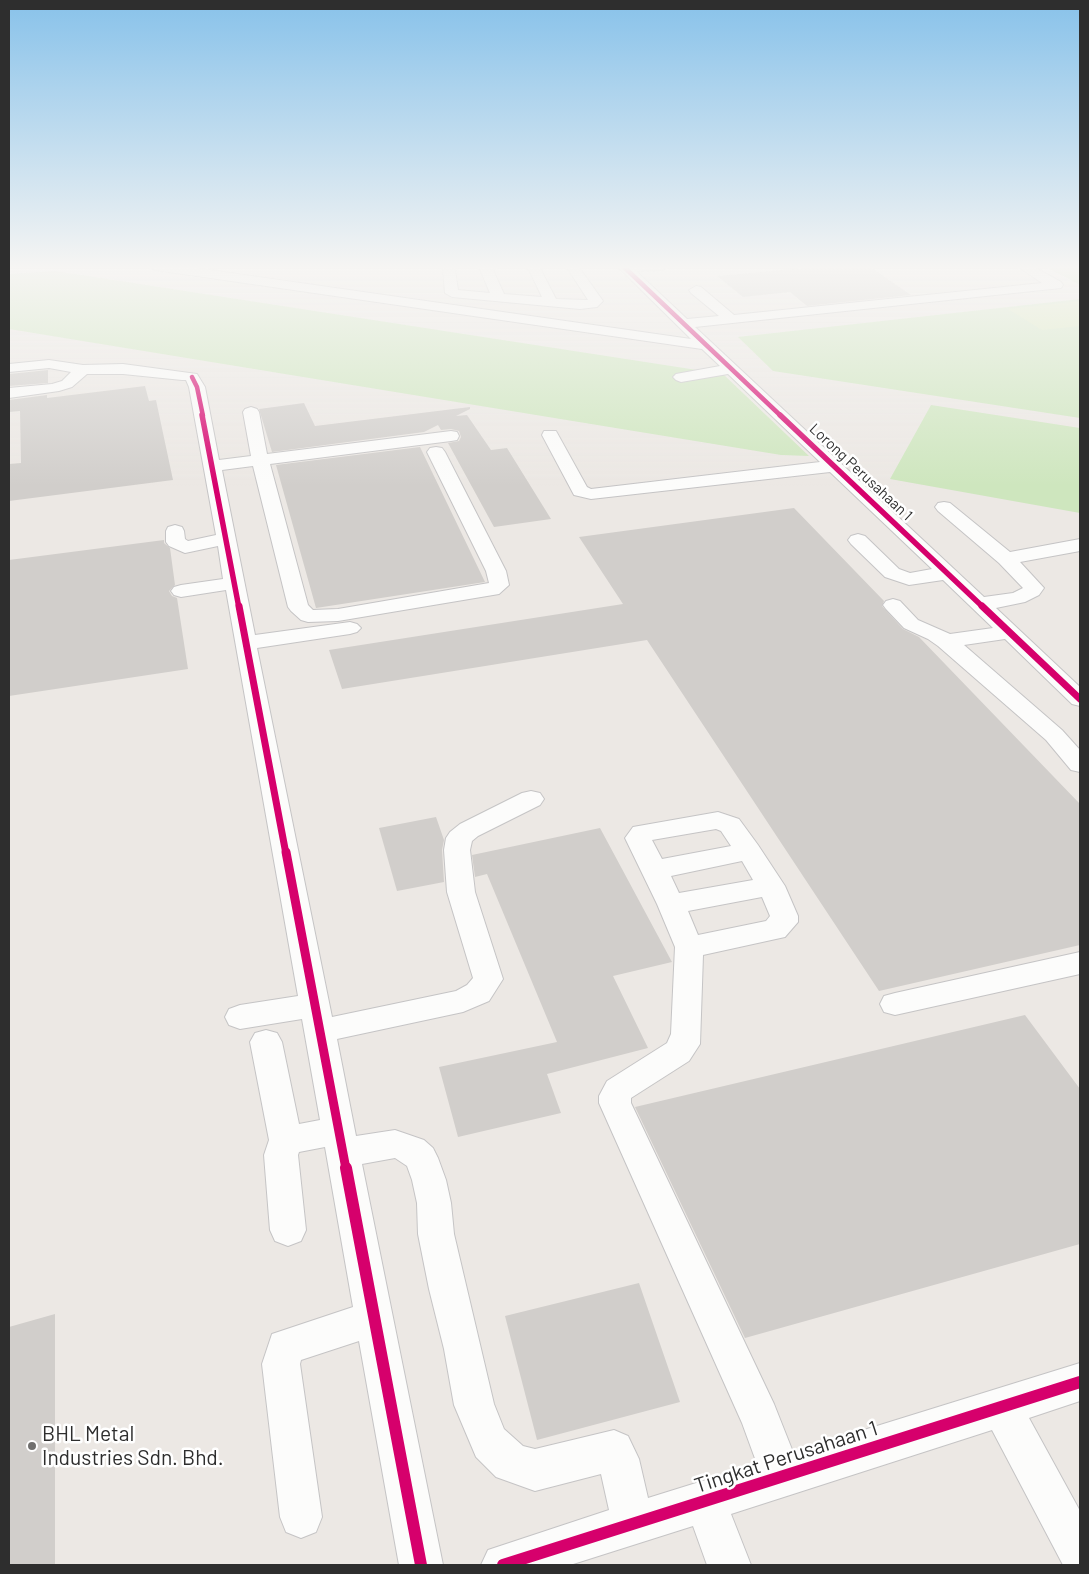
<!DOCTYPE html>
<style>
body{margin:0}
#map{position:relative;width:1089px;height:1574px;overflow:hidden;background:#ece8e4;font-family:Barlow,sans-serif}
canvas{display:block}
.frame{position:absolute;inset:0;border:10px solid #2e2e2e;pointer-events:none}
</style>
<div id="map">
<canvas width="1089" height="1574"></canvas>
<div class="frame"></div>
</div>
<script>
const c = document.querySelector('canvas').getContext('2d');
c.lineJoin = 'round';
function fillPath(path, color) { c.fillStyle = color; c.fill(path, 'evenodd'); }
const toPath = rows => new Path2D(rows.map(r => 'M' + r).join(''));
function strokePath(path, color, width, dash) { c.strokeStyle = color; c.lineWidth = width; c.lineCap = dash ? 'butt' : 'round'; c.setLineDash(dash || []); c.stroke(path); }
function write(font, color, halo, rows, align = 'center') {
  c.font = font + ' Barlow,sans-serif'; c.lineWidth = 5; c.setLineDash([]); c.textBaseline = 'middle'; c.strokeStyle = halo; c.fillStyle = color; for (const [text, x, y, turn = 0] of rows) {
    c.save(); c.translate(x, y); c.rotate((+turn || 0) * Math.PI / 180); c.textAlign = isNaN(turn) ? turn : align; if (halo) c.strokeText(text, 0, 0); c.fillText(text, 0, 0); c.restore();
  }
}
const green = toPath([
 [1044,266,1080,266,1080,285],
 [56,271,723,374,809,456,781,455,9,329,9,274],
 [1080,299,1080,418,773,371,738,337],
 [931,405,1080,428,1080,513,890,479]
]);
const pitch = toPath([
 [1080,301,1080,326,1042,330,1008,309]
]);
const building = toPath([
 [827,266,869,266,911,295,807,306,790,292,743,297,717,276],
 [48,370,48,383,9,386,9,374],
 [145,386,149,401,156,400,173,480,9,501,9,464,21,463,20,411,9,412,9,400,47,395,47,398],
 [304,403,315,426,470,407,470,409,456,416,467,415,491,450,507,448,551,519,494,527,448,443,459,441,461,437,459,431,451,429,441,430,438,425,424,432,272,452,259,409],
 [420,447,485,582,316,608,276,465],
 [794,508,884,601,882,606,903,629,919,637,1080,804,1080,945,879,991,647,640,342,689,329,650,623,604,579,537],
 [164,540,164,543,170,548,175,585,169,591,172,596,177,598,188,669,9,696,9,560],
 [436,817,444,840,442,850,444,882,397,891,379,828],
 [600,828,672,962,613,976,648,1048,547,1074,561,1113,458,1137,439,1067,557,1042,487,874,475,877,472,855],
 [1025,1015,1080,1089,1080,1244,745,1338,635,1107],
 [639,1283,680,1402,537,1440,505,1316],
 [55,1314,55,1565,9,1565,9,1327]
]);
const minor = toPath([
 [149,266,182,266,691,339,617,266,668,266,662,270,636,271,687,319,719,316,691,293,689,290,696,286,701,287,734,315,1042,283,1017,266,1032,266,1061,282,1063,285,1061,288,695,327,984,597,1013,593,1023,588,999,563,938,511,935,507,938,503,944,502,950,503,1010,552,1080,539,1080,551,1020,562,1044,588,1039,595,1025,602,996,608,1080,687,1080,706,1072,704,1005,639,964,645,1062,730,1080,750,1080,772,1071,770,1046,740,938,646,928,639,904,628,886,609,883,605,886,601,893,599,900,601,918,620,950,634,993,628,943,580,909,585,885,577,851,544,848,540,851,536,858,534,865,536,899,569,910,573,932,569,830,472,591,499,574,495,542,435,544,431,556,431,587,487,591,489,820,462,728,374,681,382,676,380,673,377,676,374,720,366,702,349,155,270,149,266],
 [449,266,455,270,458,290,490,293,479,267,498,266,493,270,504,294,542,297,529,270,525,266,539,266,556,299,588,300,566,266,578,266,603,301,597,307,580,309,452,297,445,293,443,270,449,266],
 [49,360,83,365,123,364,197,374,205,387,219,460,251,456,243,412,245,409,251,407,257,409,259,412,267,454,451,431,457,432,459,436,457,440,451,441,270,464,308,605,313,610,338,609,489,583,486,571,427,452,430,448,436,447,442,448,445,452,506,571,509,585,499,594,338,621,308,622,301,620,291,611,288,607,253,466,222,470,255,635,350,622,357,624,361,628,357,632,350,634,257,648,332,1017,456,991,467,985,473,978,447,892,444,850,446,838,450,832,460,824,522,793,531,791,540,793,544,799,540,805,478,836,472,841,470,850,475,892,503,979,489,1001,463,1012,337,1039,356,1136,395,1130,424,1140,433,1148,438,1158,446,1180,451,1203,454,1234,494,1404,504,1429,523,1446,535,1449,614,1430,628,1436,639,1459,648,1498,757,1464,742,1423,599,1103,599,1096,607,1081,667,1043,671,1034,675,947,657,904,625,838,633,827,718,812,739,819,758,845,785,886,798,916,798,922,785,937,703,955,700,1044,689,1061,631,1098,631,1103,774,1404,793,1452,1080,1363,1080,1401,1029,1418,1080,1511,1080,1565,1063,1565,992,1430,731,1514,751,1565,707,1565,693,1526,570,1565,481,1565,488,1550,609,1510,601,1474,535,1491,496,1477,476,1457,454,1405,444,1349,429,1289,418,1234,417,1203,412,1180,407,1166,395,1158,362,1164,443,1565,399,1565,359,1341,301,1360,300,1364,322,1517,316,1532,301,1538,286,1532,280,1517,262,1364,272,1334,353,1307,325,1147,299,1152,298,1155,306,1230,301,1241,288,1246,275,1241,270,1230,264,1155,269,1140,250,1042,255,1033,266,1030,277,1033,282,1042,299,1124,320,1120,302,1019,240,1029,229,1025,225,1017,229,1009,240,1005,298,996,226,590,181,597,174,595,171,591,174,587,181,585,223,579,218,546,185,553,169,546,166,542,166,531,168,527,175,525,182,527,184,531,185,539,188,541,216,535,189,387,186,380,182,380,123,374,87,374,72,387,59,391,9,398,9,388,52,384,62,381,71,372,49,368,9,372,9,364,49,360],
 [716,829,721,831,731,846,662,859,652,840,716,829],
 [742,861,753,880,679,893,671,876,742,861],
 [762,897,770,916,766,921,698,935,688,911,762,897],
 [1080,952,1080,974,895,1015,884,1012,880,1004,884,996,895,993,1080,952]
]);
const cyclewayFar4 = toPath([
 [623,266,781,416],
 [192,377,197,387,203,416]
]);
const cyclewayFar3 = toPath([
 [202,415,239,608],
 [780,415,984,608]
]);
const cyclewayFar2 = toPath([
 [239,606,286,854],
 [982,606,1080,699]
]);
const cyclewayFar1 = toPath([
 [286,852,346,1169]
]);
const cycleway = toPath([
 [346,1168,421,1565],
 [503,1565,1080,1382]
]);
const markers = [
 [32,1446,5,"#706f6e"]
];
const farStreetnames = [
 ["Lorong Perusahaan 1",861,472,43]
];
const nearPoinames = [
 ["BHL Metal",42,1434],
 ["Industries Sdn. Bhd.",42,1458]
];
const nearStreetnames = [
 ["Tingkat Perusahaan 1",786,1457,-18]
];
fillPath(green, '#cee6be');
fillPath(pitch, '#d9eabb');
fillPath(building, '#d1cecb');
strokePath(minor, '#c5c4c5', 2);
fillPath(minor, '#fcfcfb');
strokePath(cyclewayFar4, '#d6006c', 4.5);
strokePath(cyclewayFar3, '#d6006c', 5.5);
strokePath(cyclewayFar2, '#d6006c', 7);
strokePath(cyclewayFar1, '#d6006c', 9);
strokePath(cycleway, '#d6006c', 12);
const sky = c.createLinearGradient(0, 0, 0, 486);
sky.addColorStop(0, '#88c2ea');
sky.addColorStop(0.55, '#f6f5f3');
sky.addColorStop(1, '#f6f5f300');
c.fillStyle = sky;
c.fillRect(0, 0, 1089, 486);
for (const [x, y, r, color] of markers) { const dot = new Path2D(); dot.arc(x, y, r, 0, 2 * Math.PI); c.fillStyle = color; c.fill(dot); strokePath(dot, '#fff', 2); }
write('15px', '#2e2e2e', '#fff', farStreetnames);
write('21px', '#2e2e2e', '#fff', nearPoinames, 'left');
write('21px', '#2e2e2e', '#fff', nearStreetnames);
</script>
